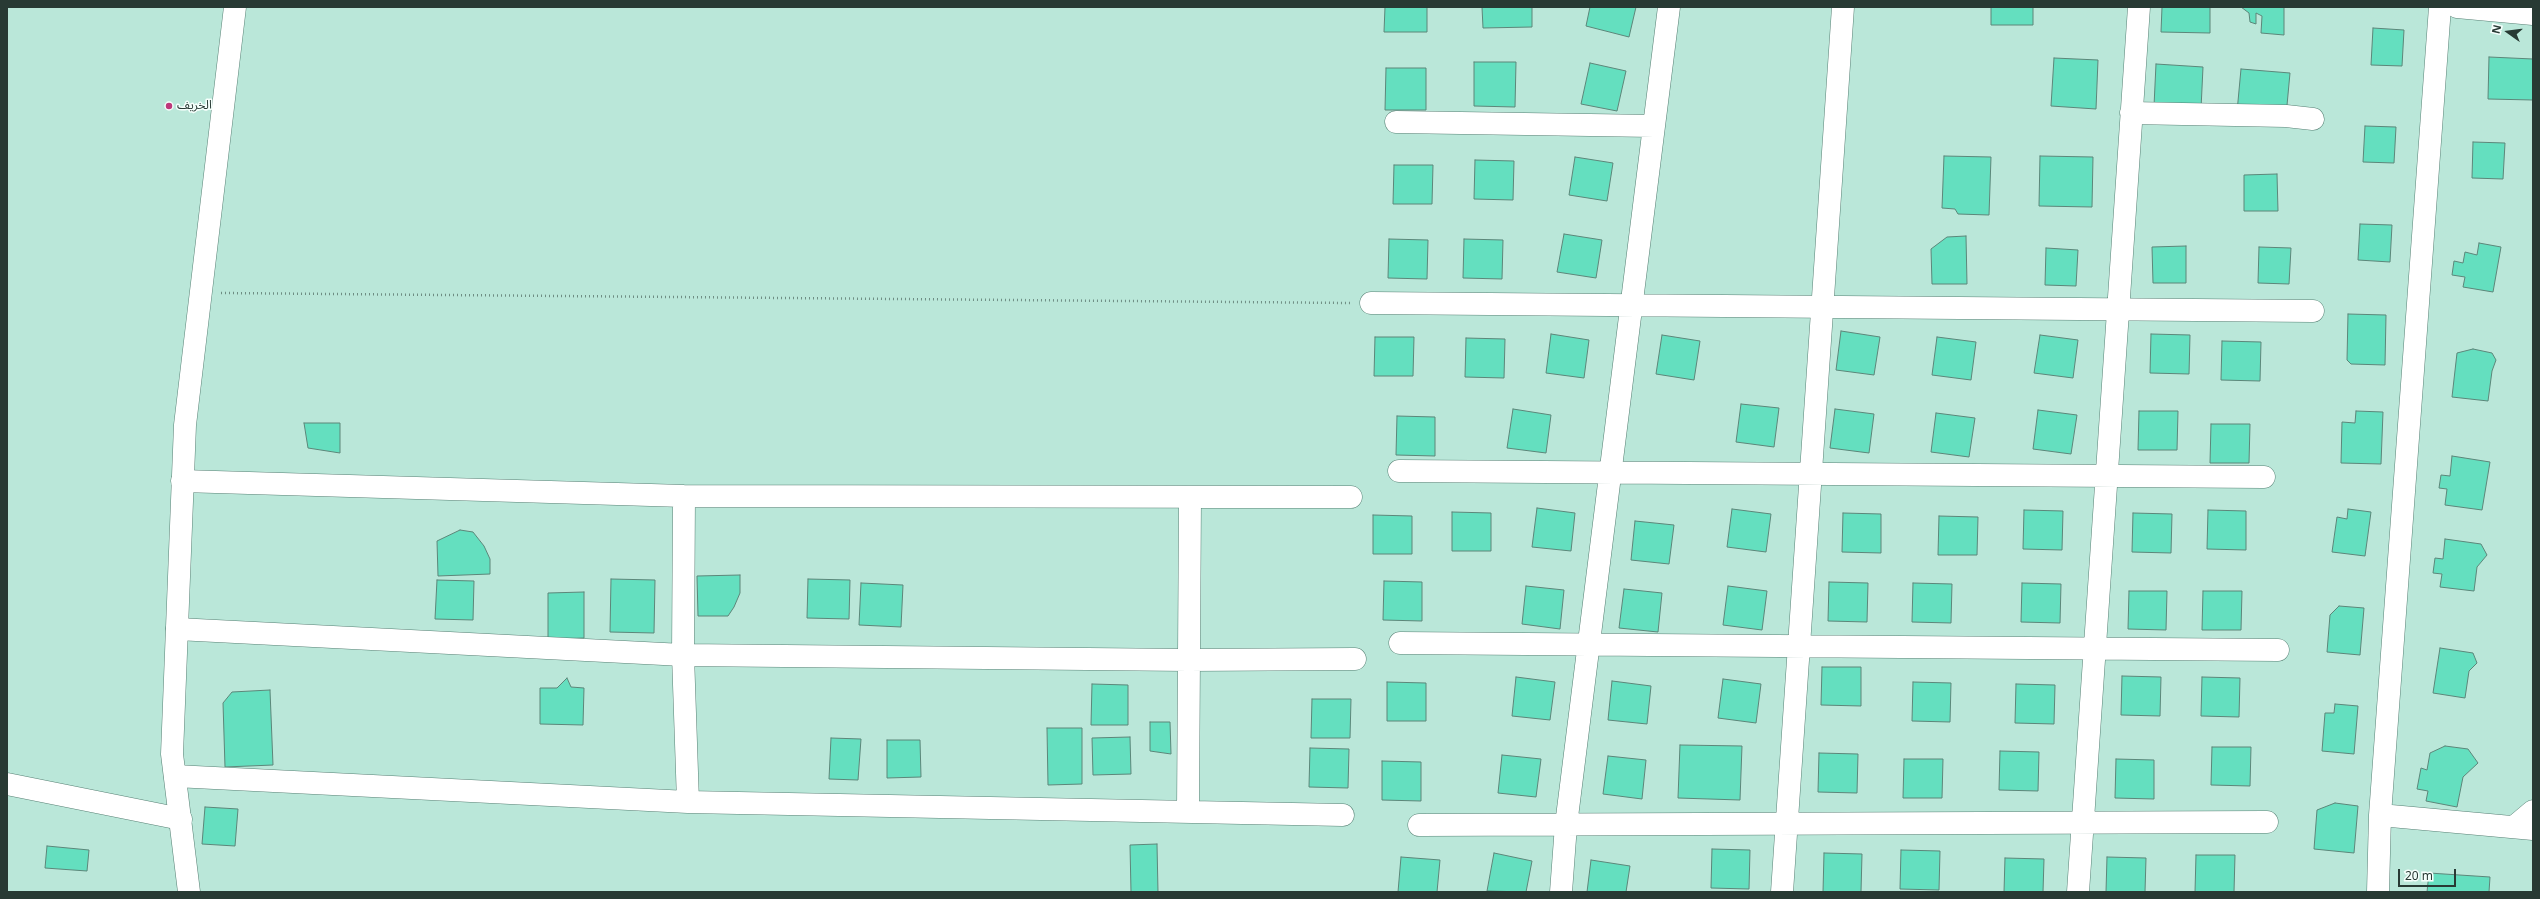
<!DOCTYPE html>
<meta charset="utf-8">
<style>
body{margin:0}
#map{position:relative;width:2540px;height:899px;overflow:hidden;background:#bae7d9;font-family:"Noto Sans",sans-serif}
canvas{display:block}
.frame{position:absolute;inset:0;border:8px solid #283a34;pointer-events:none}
.north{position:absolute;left:2488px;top:12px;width:40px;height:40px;-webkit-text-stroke:3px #f6fffc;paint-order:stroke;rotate:284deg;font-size:11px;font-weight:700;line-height:16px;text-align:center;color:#283a34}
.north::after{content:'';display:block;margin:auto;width:14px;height:18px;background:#283a34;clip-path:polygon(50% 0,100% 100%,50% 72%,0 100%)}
.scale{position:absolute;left:2398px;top:869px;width:58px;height:18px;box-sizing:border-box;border:2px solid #283a34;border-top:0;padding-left:5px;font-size:12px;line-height:14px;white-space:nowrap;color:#283a34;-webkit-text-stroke:3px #f6fffc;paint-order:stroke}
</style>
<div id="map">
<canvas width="2540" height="899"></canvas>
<div class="frame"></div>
<div class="north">N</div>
<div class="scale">20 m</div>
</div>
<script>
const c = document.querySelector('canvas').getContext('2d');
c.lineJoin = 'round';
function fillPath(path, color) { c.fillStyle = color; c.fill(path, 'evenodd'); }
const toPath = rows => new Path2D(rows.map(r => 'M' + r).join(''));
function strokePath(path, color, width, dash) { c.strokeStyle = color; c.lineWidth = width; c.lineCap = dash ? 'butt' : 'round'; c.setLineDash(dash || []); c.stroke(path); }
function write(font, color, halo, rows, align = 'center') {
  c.font = font + ' "Noto Sans","Noto Sans Arabic",sans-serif'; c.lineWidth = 3; c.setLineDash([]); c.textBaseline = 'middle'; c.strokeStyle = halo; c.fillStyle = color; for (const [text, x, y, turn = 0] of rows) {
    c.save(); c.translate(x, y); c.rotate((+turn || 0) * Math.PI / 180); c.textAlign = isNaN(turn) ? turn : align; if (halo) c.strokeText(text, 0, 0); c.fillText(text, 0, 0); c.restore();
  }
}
const building = toPath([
 [1385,7,1427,7,1427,32,1384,32,1385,7],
 [1482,7,1532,7,1532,27,1483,28,1482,7],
 [1590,7,1636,7,1629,37,1586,26,1590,7],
 [1991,7,2033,7,2033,25,1991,25,1991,7],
 [2162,7,2210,7,2210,33,2161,32,2162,7],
 [2241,7,2284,7,2284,35,2261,33,2262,16,2256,13,2256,24,2250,22,2249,13,2241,7],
 [2373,28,2404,30,2402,66,2371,65,2373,28],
 [2489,57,2533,59,2533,100,2488,99,2489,57],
 [2054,58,2098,60,2096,109,2051,106,2054,58],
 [1474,62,1516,62,1515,107,1474,106,1474,62],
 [1590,63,1626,71,1617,111,1581,104,1590,63],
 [2156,64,2203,67,2201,109,2154,106,2156,64],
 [1386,68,1426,68,1426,110,1385,110,1386,68],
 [2241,69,2290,73,2286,116,2237,112,2241,69],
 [2365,126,2396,127,2394,163,2363,162,2365,126],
 [2473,142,2505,143,2503,179,2472,178,2473,142],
 [1944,156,1991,157,1989,215,1958,214,1955,209,1942,208,1944,156],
 [2040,156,2093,157,2092,207,2039,206,2040,156],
 [1575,157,1613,163,1607,201,1569,195,1575,157],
 [1475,160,1514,161,1513,200,1474,199,1475,160],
 [1394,165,1433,165,1432,204,1393,204,1394,165],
 [2277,174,2278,211,2244,211,2244,175,2277,174],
 [2360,224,2392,225,2390,262,2358,260,2360,224],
 [1564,234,1602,240,1596,278,1557,272,1564,234],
 [1966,236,1967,284,1932,284,1931,249,1947,237,1966,236],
 [1389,239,1428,240,1427,279,1388,278,1389,239],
 [1464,239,1503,240,1502,279,1463,278,1464,239],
 [2479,243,2501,247,2493,292,2463,287,2465,277,2452,275,2454,261,2463,263,2465,252,2477,255,2479,243],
 [2186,246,2186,283,2153,283,2152,247,2186,246],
 [2259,247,2291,248,2289,284,2258,283,2259,247],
 [2046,248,2078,250,2076,286,2045,285,2046,248],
 [2348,314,2386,315,2385,365,2351,364,2347,360,2348,314],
 [1841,331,1880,337,1874,375,1836,370,1841,331],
 [1551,334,1589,340,1584,378,1546,373,1551,334],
 [2151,334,2190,335,2189,374,2150,373,2151,334],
 [1662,335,1700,341,1694,380,1656,374,1662,335],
 [2040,335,2078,340,2073,378,2034,373,2040,335],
 [1375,337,1414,337,1413,376,1374,376,1375,337],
 [1937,337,1976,342,1971,380,1932,375,1937,337],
 [1466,338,1505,339,1504,378,1465,377,1466,338],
 [2222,341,2261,342,2260,381,2221,380,2222,341],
 [2473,349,2492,353,2496,360,2492,371,2488,401,2452,397,2457,353,2473,349],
 [1741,404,1779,408,1774,447,1736,442,1741,404],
 [1513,409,1551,415,1546,453,1507,448,1513,409],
 [1835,409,1874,414,1869,453,1830,448,1835,409],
 [2038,410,2077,415,2071,454,2033,449,2038,410],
 [2139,411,2178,411,2177,450,2138,450,2139,411],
 [2356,411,2383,412,2381,464,2341,463,2342,422,2355,423,2356,411],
 [1936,413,1975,418,1969,457,1931,452,1936,413],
 [1397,416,1435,417,1435,456,1396,455,1397,416],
 [304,423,340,423,340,453,308,448,304,423],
 [2211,424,2250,424,2249,463,2210,463,2211,424],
 [2452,456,2490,462,2482,510,2445,505,2447,489,2439,488,2441,475,2450,476,2452,456],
 [1537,508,1575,513,1571,551,1532,547,1537,508],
 [1732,509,1771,514,1766,552,1727,547,1732,509],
 [2348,509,2371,512,2365,556,2332,552,2337,517,2347,519,2348,509],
 [2024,510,2063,511,2062,550,2023,549,2024,510],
 [2208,510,2246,511,2246,550,2207,549,2208,510],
 [1452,512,1491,513,1491,551,1452,551,1452,512],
 [1843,513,1881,514,1881,553,1842,552,1843,513],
 [2133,513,2172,514,2171,553,2132,552,2133,513],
 [1373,515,1412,516,1412,554,1373,554,1373,515],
 [1939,516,1978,517,1977,555,1938,555,1939,516],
 [1635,521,1674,525,1669,564,1631,560,1635,521],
 [460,530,473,532,484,546,490,559,490,574,438,576,437,541,460,530],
 [2445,539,2481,544,2487,555,2477,567,2474,591,2440,587,2442,574,2433,573,2435,558,2443,559,2445,539],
 [740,575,740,593,734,607,728,616,698,616,697,576,740,575],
 [611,579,655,580,654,633,610,632,611,579],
 [808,579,850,580,849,619,807,618,808,579],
 [437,580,474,581,473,620,435,619,437,580],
 [1384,581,1422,582,1422,621,1383,620,1384,581],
 [1829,582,1868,583,1867,622,1828,621,1829,582],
 [861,583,903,585,901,627,859,625,861,583],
 [1913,583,1952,584,1951,623,1912,622,1913,583],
 [2022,583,2061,584,2060,623,2021,622,2022,583],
 [1526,586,1564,590,1560,629,1522,624,1526,586],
 [1728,586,1767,591,1762,630,1723,625,1728,586],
 [1624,589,1662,593,1658,632,1619,628,1624,589],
 [2129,591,2167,591,2166,630,2128,629,2129,591],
 [2203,591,2242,591,2241,630,2202,630,2203,591],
 [584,592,584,638,548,639,548,593,584,592],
 [2339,606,2364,608,2360,655,2327,652,2330,615,2339,606],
 [2440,648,2473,653,2477,663,2469,671,2465,698,2433,693,2440,648],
 [1822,667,1861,667,1861,706,1821,705,1822,667],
 [2122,676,2161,677,2160,716,2121,715,2122,676],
 [1516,677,1555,682,1550,720,1512,716,1516,677],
 [2202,677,2240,678,2239,717,2201,716,2202,677],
 [567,678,571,687,584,688,583,725,540,724,540,688,557,688,567,678],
 [1723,679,1761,684,1756,723,1718,718,1723,679],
 [1612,681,1651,686,1647,724,1608,720,1612,681],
 [1387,682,1426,683,1426,721,1387,721,1387,682],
 [1913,682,1951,683,1950,722,1912,721,1913,682],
 [1092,684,1128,685,1128,725,1091,725,1092,684],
 [2016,684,2055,685,2054,724,2015,723,2016,684],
 [270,690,273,765,225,767,223,703,232,692,270,690],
 [1312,699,1351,699,1350,738,1311,738,1312,699],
 [2335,704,2358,706,2354,754,2322,751,2325,713,2334,713,2335,704],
 [1150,722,1170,722,1171,754,1150,751,1150,722],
 [1047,728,1082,728,1082,784,1048,785,1047,728],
 [1130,737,1131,774,1093,775,1092,738,1130,737],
 [831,738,861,739,858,780,829,779,831,738],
 [887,740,920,740,921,777,887,778,887,740],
 [1680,745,1742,746,1740,800,1678,798,1680,745],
 [2445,746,2468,749,2478,763,2463,777,2457,807,2426,801,2428,791,2417,789,2421,768,2427,770,2430,753,2445,746],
 [2212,747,2251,747,2250,786,2211,785,2212,747],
 [1310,748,1349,749,1348,788,1309,787,1310,748],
 [2000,751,2039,752,2038,791,1999,790,2000,751],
 [1819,753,1858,754,1857,793,1818,792,1819,753],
 [1502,755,1541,759,1536,797,1498,793,1502,755],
 [1608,756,1646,760,1642,799,1603,794,1608,756],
 [1904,759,1943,759,1942,798,1903,798,1904,759],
 [2116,759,2154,760,2154,799,2115,798,2116,759],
 [1382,761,1421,762,1421,801,1382,800,1382,761],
 [2335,803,2358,806,2354,853,2314,849,2317,810,2335,803],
 [205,807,238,809,235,846,202,844,205,807],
 [1157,844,1158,892,1131,892,1130,845,1157,844],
 [47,846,89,850,87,871,45,868,47,846],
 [1712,849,1750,850,1749,889,1711,888,1712,849],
 [1901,850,1940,851,1939,890,1900,889,1901,850],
 [1494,853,1532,861,1526,892,1487,891,1494,853],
 [1824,853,1862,854,1861,892,1823,892,1824,853],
 [2196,855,2235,855,2234,892,2195,892,2196,855],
 [1401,857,1440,860,1437,892,1398,892,1401,857],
 [2107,857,2146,858,2145,892,2106,892,2107,857],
 [2005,858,2044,859,2043,892,2004,892,2005,858],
 [1591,860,1630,866,1626,892,1587,892,1591,860],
 [2429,873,2490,877,2489,892,2427,892,2429,873]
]);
const path = toPath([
 [221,293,1350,303]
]);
const minor = toPath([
 [2457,7,2533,14],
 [2131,113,2286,116,2313,119],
 [1396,122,1654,126],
 [1371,303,2313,311],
 [1399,471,2264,477],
 [182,481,684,496,1351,497],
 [684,496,683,655,688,802],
 [177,629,683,655,1188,660,1355,659],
 [1400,643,2278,650],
 [175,776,688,802,1343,815],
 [7,784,181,819],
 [1188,811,1190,498],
 [2380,815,2533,829],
 [1419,825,2267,822],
 [2514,827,2533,811],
 [1561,892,1566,825,1669,7],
 [1782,892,1843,7],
 [2078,892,2139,7],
 [2378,892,2380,815,2440,7]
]);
const tertiary = toPath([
 [189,892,172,754,185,425,235,7]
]);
const markers = [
 [169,106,4,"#be387b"]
];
const poiNames = [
 ["الخريف",177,106]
];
fillPath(building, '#64dfbf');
strokePath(building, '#5c8679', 1);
strokePath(minor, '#588175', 23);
strokePath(tertiary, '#588175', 23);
strokePath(path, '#6e8d83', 2.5, [1, 3]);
strokePath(minor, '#fff', 22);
strokePath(tertiary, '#fff', 22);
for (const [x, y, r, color] of markers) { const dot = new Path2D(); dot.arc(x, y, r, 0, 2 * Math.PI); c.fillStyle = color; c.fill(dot); strokePath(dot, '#f6fffc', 1.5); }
write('12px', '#283a34', '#f6fffc', poiNames, 'left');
</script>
